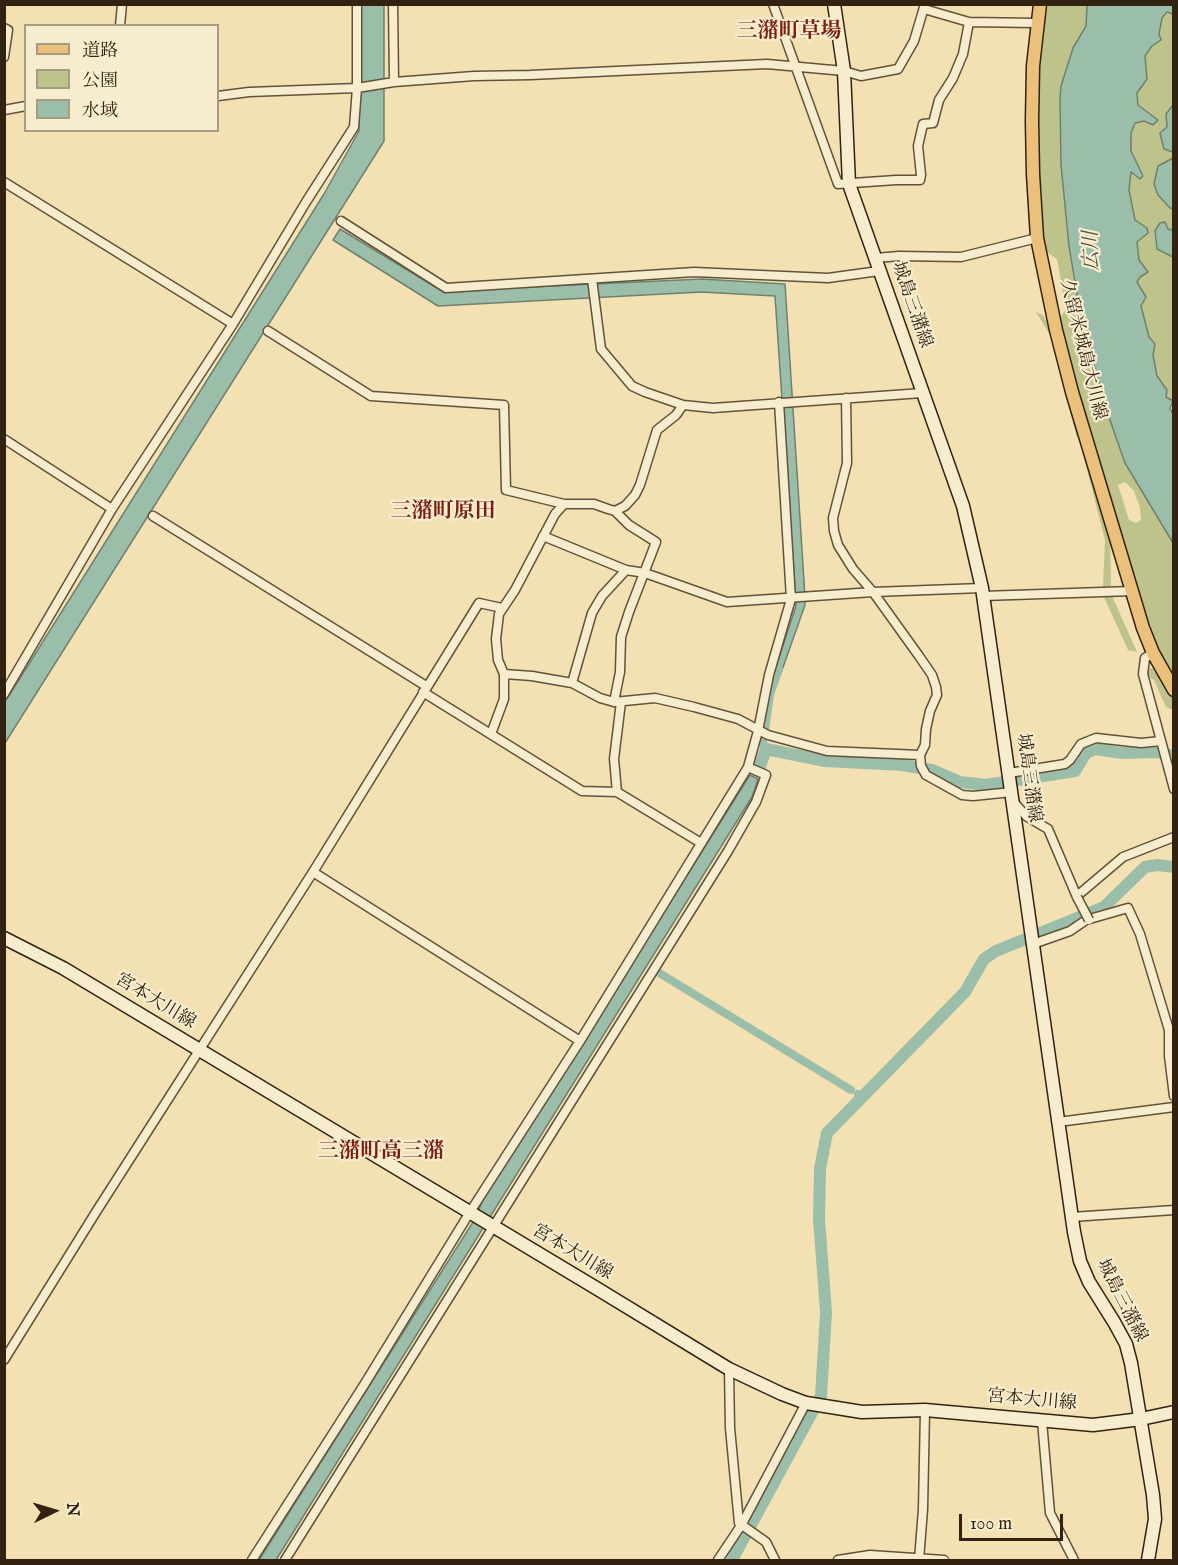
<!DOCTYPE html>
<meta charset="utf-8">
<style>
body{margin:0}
#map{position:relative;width:1178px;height:1565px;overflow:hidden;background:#f3e1b4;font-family:"IM FELL English","Noto Serif JP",serif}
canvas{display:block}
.frame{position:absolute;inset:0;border:6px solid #312212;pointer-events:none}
.legend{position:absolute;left:24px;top:24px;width:195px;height:108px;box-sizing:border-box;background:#f7ecce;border:2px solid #a89b83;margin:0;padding:8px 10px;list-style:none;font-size:18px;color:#312212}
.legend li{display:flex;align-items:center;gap:12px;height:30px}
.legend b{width:30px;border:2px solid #a89b83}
.north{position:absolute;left:24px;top:1481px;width:60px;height:60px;-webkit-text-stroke:4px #f7ecce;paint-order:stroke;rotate:85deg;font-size:16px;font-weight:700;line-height:24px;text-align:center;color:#312212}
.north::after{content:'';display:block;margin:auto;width:21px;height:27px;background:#312212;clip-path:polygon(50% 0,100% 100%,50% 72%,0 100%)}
.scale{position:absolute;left:959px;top:1514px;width:104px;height:27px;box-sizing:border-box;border:3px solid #312212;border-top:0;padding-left:8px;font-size:18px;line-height:21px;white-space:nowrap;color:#312212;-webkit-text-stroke:4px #f7ecce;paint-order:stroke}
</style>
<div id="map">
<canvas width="1178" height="1565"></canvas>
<div class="frame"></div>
<ul class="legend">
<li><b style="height:8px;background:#eac07a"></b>道路</li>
<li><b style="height:16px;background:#bec28b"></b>公園</li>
<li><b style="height:16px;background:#9bbeab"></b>水域</li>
</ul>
<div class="north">N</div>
<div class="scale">100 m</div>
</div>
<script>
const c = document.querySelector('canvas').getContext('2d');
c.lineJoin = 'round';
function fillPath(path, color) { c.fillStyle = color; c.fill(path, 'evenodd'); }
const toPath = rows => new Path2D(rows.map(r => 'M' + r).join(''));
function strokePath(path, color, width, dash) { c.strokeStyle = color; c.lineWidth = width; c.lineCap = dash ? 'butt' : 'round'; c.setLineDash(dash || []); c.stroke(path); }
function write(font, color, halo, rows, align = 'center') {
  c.font = font + ' "IM FELL English","Noto Serif JP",serif'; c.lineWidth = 4.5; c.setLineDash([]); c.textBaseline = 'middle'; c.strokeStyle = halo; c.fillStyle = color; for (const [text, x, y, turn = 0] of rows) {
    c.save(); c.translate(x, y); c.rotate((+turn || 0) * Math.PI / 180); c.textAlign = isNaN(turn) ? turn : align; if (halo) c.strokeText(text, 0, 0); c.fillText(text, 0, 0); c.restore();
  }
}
const green = toPath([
 [1045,5,1087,5,1086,26,1073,48,1069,62,1061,165,1069,246,1077,294,1087,338,1105,406,1125,463,1173,543,1173,681,1152,637,1142,611,1058,321,1066,309,1057,259,1045,251,1036,133,1037,49],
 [1125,482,1134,491,1140,508,1141,520,1136,523,1129,520,1118,485],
 [1174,10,1173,401,1166,397,1167,390,1157,376,1153,355,1155,344,1149,337,1141,305,1146,297,1137,282,1140,277,1137,242,1147,228,1135,220,1129,190,1131,171,1143,176,1131,151,1131,133,1135,123,1144,121,1144,110,1138,105,1137,93,1147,79,1145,56,1159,34,1162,18,1167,12],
 [1036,312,1043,315,1053,334,1081,432,1077,438,1050,335],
 [1083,440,1110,533,1111,586,1103,587,1105,540,1085,462],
 [1112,596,1137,652,1128,650,1104,597],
 [1148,668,1156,669,1173,698,1173,710,1166,707,1154,680,1146,675]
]);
const water = toPath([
 [358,5,384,5,384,141,5,743,5,702,324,194,359,131,358,5],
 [1087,5,1173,5,1173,14,1167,12,1162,18,1159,34,1161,40,1152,46,1145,56,1147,79,1137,93,1138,105,1158,120,1153,125,1144,121,1135,123,1131,133,1131,151,1143,176,1140,179,1131,172,1129,190,1135,220,1147,228,1148,233,1137,242,1139,260,1148,272,1140,277,1137,282,1146,297,1141,306,1149,337,1155,344,1153,355,1157,376,1167,390,1166,397,1173,401,1170,408,1174,416,1173,543,1125,463,1105,406,1087,338,1077,294,1069,246,1061,165,1060,97,1061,86,1073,48,1086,26,1087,5],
 [1173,105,1173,152,1164,149,1160,133,1167,127,1166,114,1173,105],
 [1173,155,1174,209,1173,209,1170,208,1158,195,1154,184,1158,166,1173,158,1173,155],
 [1165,222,1168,229,1172,230,1173,227,1173,257,1157,249,1155,231,1160,223,1165,222],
 [340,229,442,291,702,279,785,284,805,597,805,605,781,673,776,678,774,673,796,606,775,296,701,292,438,306,333,240,340,229],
 [750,775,758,779,752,797,276,1560,259,1560,473,1222,483,1200,750,775]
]);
const canal = toPath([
 [766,749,763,744,770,695,779,669],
 [656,971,851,1090],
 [858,1094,862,1097]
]);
const river = toPath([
 [759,769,766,749,825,761,902,765,932,770,960,782,986,785,1075,771,1086,753,1095,749,1122,753,1157,752,1174,756],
 [732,1560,821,1396,826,1312,819,1219,820,1169,827,1133,965,992,984,959,996,951,1104,907,1145,867,1157,865,1174,867]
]);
const street = toPath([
 [393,4,394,82],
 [773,4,838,184,896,180,920,180,921,175,918,146,923,124,933,123,939,100,953,78,963,54,969,22],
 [924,9,969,22,1036,23],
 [120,26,122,4],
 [4,28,8,30,4,57],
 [218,96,249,92,357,88,394,82,474,76,530,75,767,64,844,71,861,76,898,69,914,41,925,4],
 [4,110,26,106],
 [4,182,233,324],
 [341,221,446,288,694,272,828,278,879,271],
 [876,258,899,256,961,257,1037,238],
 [592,279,601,349,632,386,645,392,683,405,713,408,922,393],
 [268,331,371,396,504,405,506,490,564,504,594,504,608,509,615,511,629,525,656,542,629,612,621,637,620,672,614,702],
 [846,398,847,463,833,518,834,531,838,545,853,569,873,592,919,656,932,675,936,687,937,695,930,711,926,729,925,745,920,755,921,766,926,775,962,795,973,796,1012,792],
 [4,439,112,509],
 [564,504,555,514,515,590,499,614,496,639,498,660,504,674,532,676,572,683,600,698,614,702,655,698,694,707,738,719,768,735,827,751,920,755],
 [615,511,625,506,635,495,640,485,657,430,676,415,683,405],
 [153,516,426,686],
 [543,536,626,570,645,573,727,602,873,592,982,588],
 [983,596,1132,591],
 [1153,653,1145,658,1143,674,1174,789],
 [572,683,592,613,602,596,626,570],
 [423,692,582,791,617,792,701,843],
 [4,694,112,509,233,324,306,202,354,127,357,88,357,4],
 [491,734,504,699,504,674],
 [1009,773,1065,764,1070,760,1081,744,1096,738,1141,743,1161,741],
 [617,792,614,759,621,702],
 [1013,801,1026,816,1048,829,1077,897],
 [313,872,580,1041],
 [1077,896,1123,857,1174,837],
 [1033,944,1070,931,1086,920,1128,908,1140,934,1169,1030,1169,1056,1174,1096],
 [1058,1122,1174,1107],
 [1072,1217,1174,1210],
 [4,1360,96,1212,313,872,479,603,502,608],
 [729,1369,730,1428,739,1523,766,1542,775,1560],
 [1042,1421,1050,1513,1074,1560],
 [252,1560,364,1385,470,1212,580,1041,748,767,758,731,769,675,791,599,779,402],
 [285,1560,728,851,756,802,766,775,748,767],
 [718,1560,742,1524,806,1403],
 [838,1560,870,1555,944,1560],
 [919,1560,923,1509,925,1410]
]);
const secondary = toPath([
 [834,4,844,71,849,184,963,506,982,588,1074,1232,1080,1261,1089,1282,1114,1322,1126,1344,1131,1363,1153,1495,1155,1519,1148,1560],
 [4,938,63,968,596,1288,729,1369,782,1394,806,1403,862,1412,925,1410,1093,1425,1141,1419,1174,1412]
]);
const primary = toPath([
 [1040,4,1033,66,1032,121,1033,174,1037,238,1056,330,1072,392,1143,628,1153,653,1174,690]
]);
const streetBridge = toPath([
 [1077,897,1089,920]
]);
const streetNames = [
 ["城島三潴線",911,305,71],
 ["久留米城島大川線",1082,350,76],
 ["城島三潴線",1028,778,82],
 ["宮本大川線",155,1002,31],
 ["宮本大川線",572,1253,31],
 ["城島三潴線",1121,1301,63],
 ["宮本大川線",1032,1401,5]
];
const waterNames = [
 ["広川",1093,251,-92]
];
const quarterNames = [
 ["三潴町草場",789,33],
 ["三潴町原田",443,513],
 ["三潴町高三潴",381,1153]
];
fillPath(green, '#bec28b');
fillPath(water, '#9bbeab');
strokePath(water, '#71806e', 1.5);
strokePath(canal, '#9bbeab', 8);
strokePath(river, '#9bbeab', 12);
strokePath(street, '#62523a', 11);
strokePath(secondary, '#312212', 15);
strokePath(primary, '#312212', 15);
strokePath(street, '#f7ecce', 8);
strokePath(secondary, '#f7ecce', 12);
strokePath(primary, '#eac07a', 12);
strokePath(streetBridge, '#62523a', 11, []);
strokePath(streetBridge, '#f7ecce', 8);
write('18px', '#312212', '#f7ecce', streetNames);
write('italic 20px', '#515140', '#f7ecce', waterNames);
write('bold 21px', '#7a1f14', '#f7ecce', quarterNames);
</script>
